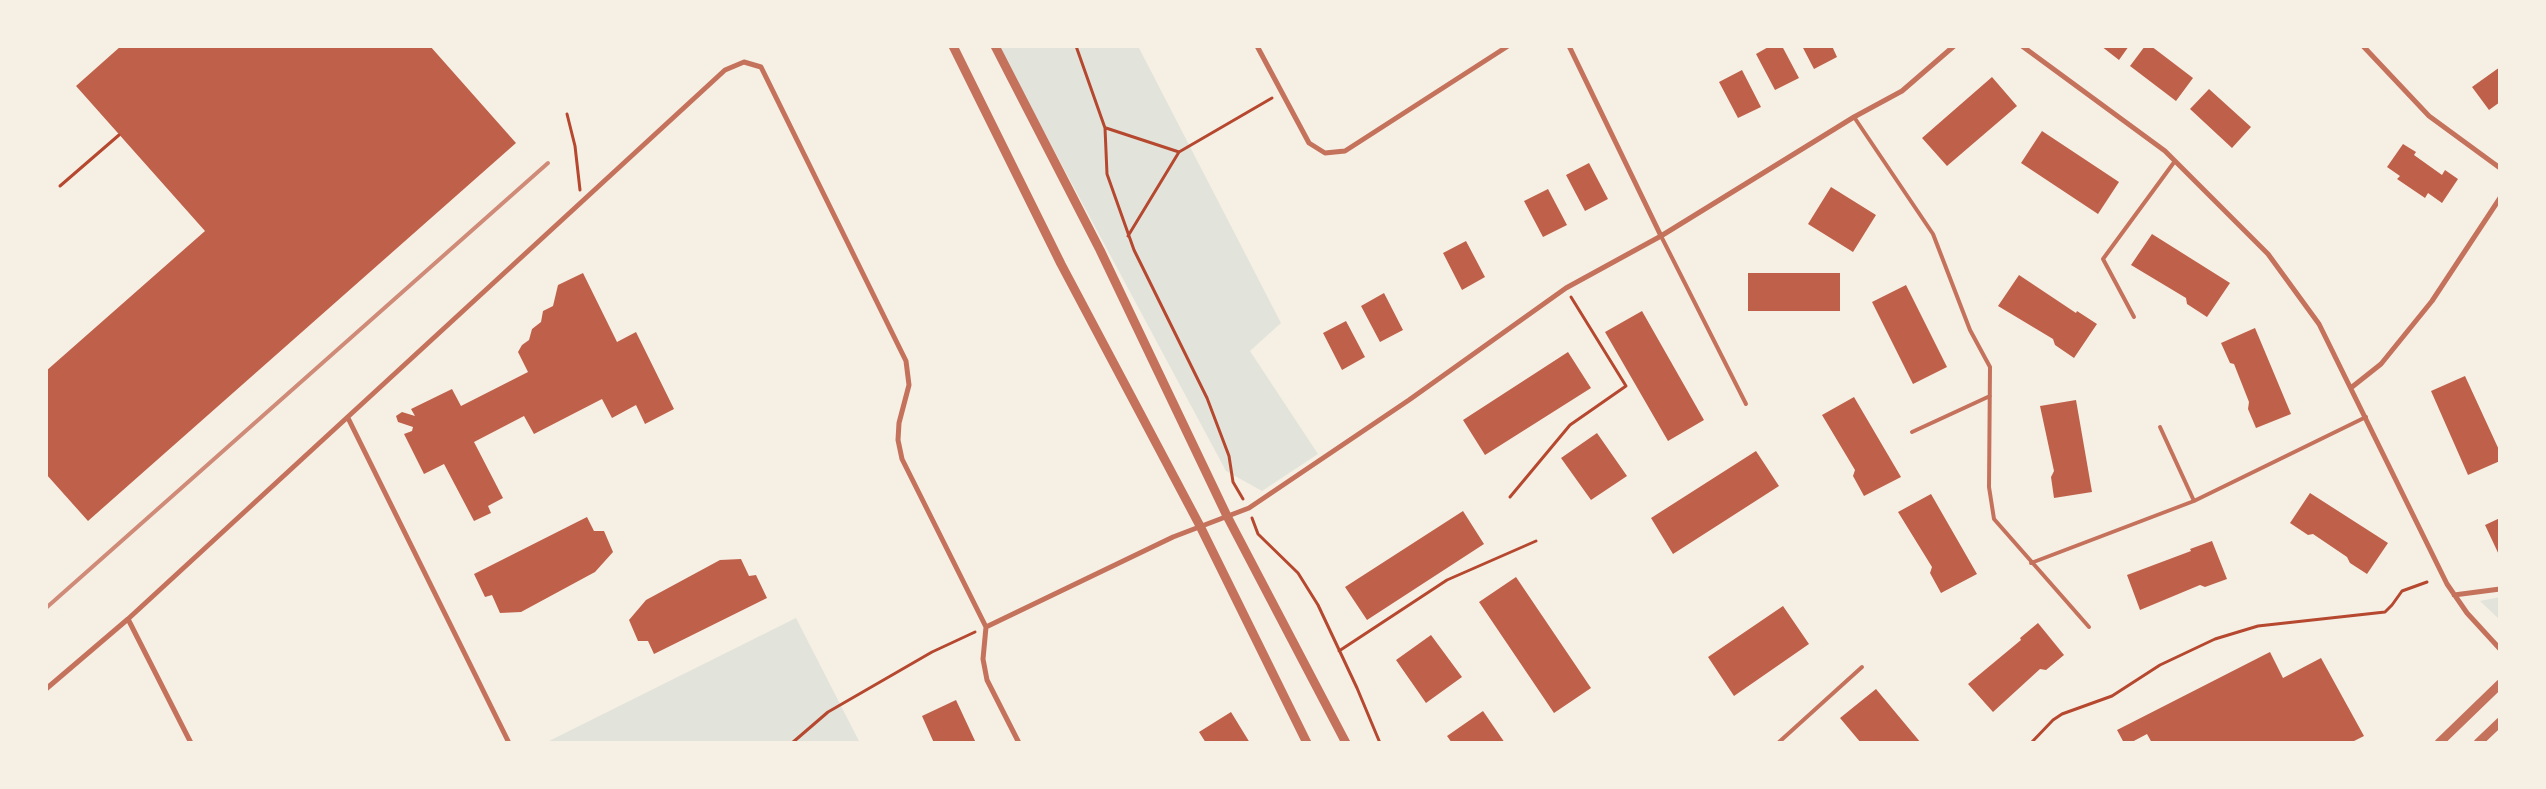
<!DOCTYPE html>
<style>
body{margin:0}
#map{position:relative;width:2546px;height:789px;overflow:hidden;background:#f6efe4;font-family:Jost,sans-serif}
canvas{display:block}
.frame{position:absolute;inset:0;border:48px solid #f6efe4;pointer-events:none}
</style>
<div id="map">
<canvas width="2546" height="789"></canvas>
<div class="frame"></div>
</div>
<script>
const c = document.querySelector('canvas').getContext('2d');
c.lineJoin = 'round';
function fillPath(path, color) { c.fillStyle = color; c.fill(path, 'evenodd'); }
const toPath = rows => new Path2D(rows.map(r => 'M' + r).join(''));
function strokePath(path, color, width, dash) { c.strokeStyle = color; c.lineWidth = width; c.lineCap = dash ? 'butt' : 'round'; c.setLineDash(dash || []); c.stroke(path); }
const green = toPath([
 [998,46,1138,46,1281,323,1250,351,1318,454,1262,491,1226,471],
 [2500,597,2500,620,2480,601],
 [796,618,860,743,545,743]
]);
const building = toPath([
 [121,46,430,46,516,143,88,521,46,474,46,371,205,231,76,86],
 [1770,46,1782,46,1799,78,1775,90,1756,54],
 [1802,46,1832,46,1837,57,1814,69],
 [2101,46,2129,46,2119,60],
 [2145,46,2151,46,2193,78,2176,101,2130,66],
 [2500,67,2500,102,2489,110,2472,87],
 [1742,70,1761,107,1738,118,1719,82],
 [1992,77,2017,106,1947,166,1922,138],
 [2209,89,2251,127,2232,148,2190,109],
 [2042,131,2119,182,2098,214,2021,163],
 [2403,144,2416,152,2414,155,2442,175,2445,170,2458,179,2442,203,2428,193,2425,198,2397,179,2400,176,2387,167],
 [1589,163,1608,199,1585,211,1566,175],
 [1831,187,1876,215,1853,252,1808,224],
 [1548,189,1567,225,1543,237,1524,201],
 [2152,234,2230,283,2207,317,2187,304,2186,298,2131,265],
 [1466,241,1485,277,1462,290,1443,253],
 [583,273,617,342,636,332,674,409,645,424,636,405,612,418,602,399,534,434,524,416,474,442,503,498,488,506,491,513,474,521,444,464,424,474,404,434,412,431,413,427,398,422,396,416,402,412,415,416,411,409,452,389,461,406,528,372,518,352,522,345,529,340,532,329,541,322,543,311,553,306,558,285],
 [1748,273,1840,273,1840,311,1748,311],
 [2019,275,2076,313,2077,311,2097,324,2074,358,2055,345,2053,339,1998,306],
 [1906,285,1947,367,1913,384,1872,302],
 [1384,293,1403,330,1380,342,1361,306],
 [1642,311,1704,420,1668,441,1605,332],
 [1346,321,1365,357,1342,370,1323,333],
 [2255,328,2291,414,2256,428,2248,409,2249,402,2234,364,2230,363,2221,343],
 [1568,352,1591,388,1485,455,1463,420],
 [2465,376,2500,452,2500,461,2468,475,2431,391],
 [1854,397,1901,477,1864,496,1853,476,1855,470,1822,415],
 [2076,400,2092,492,2054,498,2051,477,2054,471,2040,406],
 [1597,433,1627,476,1591,500,1561,458],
 [1756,451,1779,486,1673,554,1651,518],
 [2310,493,2388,543,2367,574,2350,563,2347,557,2313,534,2308,535,2290,523],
 [1931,494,1977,574,1941,593,1930,573,1932,567,1898,512],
 [1463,511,1484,544,1367,620,1345,587],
 [587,517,594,531,604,531,613,552,595,572,521,612,500,613,492,595,485,597,474,574],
 [2500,518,2500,557,2485,525],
 [2212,541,2227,579,2205,587,2200,585,2140,610,2127,575,2191,551,2190,549],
 [741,559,749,576,756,575,767,598,654,654,648,641,638,641,629,620,646,600,720,560],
 [1516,577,1591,688,1554,713,1479,602],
 [1783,606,1809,644,1734,696,1708,657],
 [2038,623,2064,655,2046,670,2040,669,1993,712,1968,684,2021,640,2020,638],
 [1431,635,1462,677,1426,703,1396,660],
 [2270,652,2283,678,2321,658,2364,736,2350,743,2152,743,2147,734,2130,743,2124,743,2117,730],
 [1876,689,1921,743,1861,743,1840,718],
 [956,700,976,743,934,743,922,716],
 [1483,711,1505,743,1452,743,1447,736],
 [1231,712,1250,743,1206,743,1199,732]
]);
const path = toPath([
 [1076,46,1105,128,1107,174,1134,250,1207,398,1229,456,1233,482,1243,499],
 [567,114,575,146,580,190],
 [1106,128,1179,152],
 [60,186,119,135],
 [1128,236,1179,152,1272,98],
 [1510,497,1570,425,1626,386,1571,297],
 [1252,518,1258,534,1298,573,1318,605,1357,688,1380,743],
 [1339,651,1447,580,1536,541],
 [792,743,828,712,932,652,975,632],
 [2031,743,2053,720,2062,714,2112,696,2160,665,2215,639,2258,626,2385,612,2392,605,2402,591,2427,582]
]);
const service = toPath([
 [1854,117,1933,234,1970,330,1990,367,1989,487,1994,519,2089,627],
 [1661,236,1746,404],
 [2134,317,2103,259,2175,161],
 [2160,427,2194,501],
 [1912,432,1990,396],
 [2031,563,2194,501,2366,417],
 [1778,743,1862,667]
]);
const minor = toPath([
 [1257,46,1309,143,1325,153,1345,151,1508,46],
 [1569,46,1661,236],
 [2022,46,2165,151,2268,254,2319,324,2447,584,2467,613,2500,649],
 [2363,46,2429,116,2500,168],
 [2352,387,2381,364,2432,301,2500,198],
 [348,418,509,743],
 [2454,595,2500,589],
 [128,619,191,743],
 [986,627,1173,537,1249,508,1409,400,1566,288,1661,236,1854,117,1902,91,1954,46],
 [46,689,128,619,725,70,744,62,761,67,906,361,909,385,899,423,898,440,902,459,986,627,983,659,987,680,1019,743]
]);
const tertiary = toPath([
 [953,46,1061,264,1200,526,1307,743],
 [995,46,1100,250,1227,516,1346,743],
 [2439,743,2500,684],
 [2478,743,2500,722]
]);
const rail = toPath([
 [46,608,548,163]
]);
fillPath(green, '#e2e4dc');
fillPath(building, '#bf614a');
strokePath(path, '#b5482f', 3);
strokePath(service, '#c5725c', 4);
strokePath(minor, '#c5725c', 5);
strokePath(tertiary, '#c5725c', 9);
strokePath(rail, '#cf8b77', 4);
</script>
